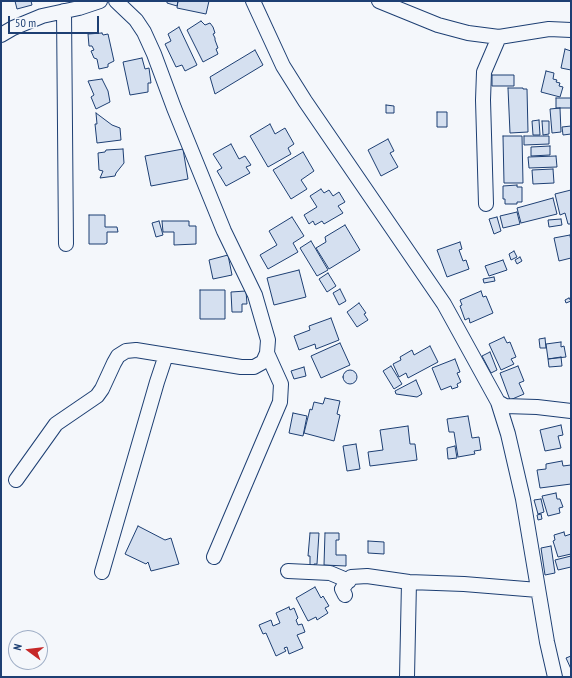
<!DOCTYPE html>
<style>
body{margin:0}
#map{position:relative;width:572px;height:678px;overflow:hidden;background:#f4f7fb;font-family:"PT Sans Narrow",sans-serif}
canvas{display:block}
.frame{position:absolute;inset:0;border:2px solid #1d3f73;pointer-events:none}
.north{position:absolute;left:8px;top:630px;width:40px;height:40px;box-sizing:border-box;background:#f4f7fb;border:1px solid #9eadc5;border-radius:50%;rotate:285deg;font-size:11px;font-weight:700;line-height:16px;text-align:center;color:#1d3f73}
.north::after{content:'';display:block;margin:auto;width:14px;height:18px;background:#c62828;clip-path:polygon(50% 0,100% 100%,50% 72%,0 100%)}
.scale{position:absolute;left:8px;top:16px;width:91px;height:18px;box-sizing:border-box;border:2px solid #1d3f73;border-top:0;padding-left:5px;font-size:12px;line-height:14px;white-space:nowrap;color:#1d3f73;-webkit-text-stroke:3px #f4f7fb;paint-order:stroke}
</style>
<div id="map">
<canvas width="572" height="678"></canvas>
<div class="frame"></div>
<div class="north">N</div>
<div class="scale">50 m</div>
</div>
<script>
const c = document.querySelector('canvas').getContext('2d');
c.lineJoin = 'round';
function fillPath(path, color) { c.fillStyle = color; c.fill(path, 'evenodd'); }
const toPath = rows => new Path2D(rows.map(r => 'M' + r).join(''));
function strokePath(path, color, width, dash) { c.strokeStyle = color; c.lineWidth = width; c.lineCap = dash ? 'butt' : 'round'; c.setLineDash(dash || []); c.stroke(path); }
const building = toPath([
 [15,1,31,1,32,5,17,9,15,1],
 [167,1,178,1,177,6,167,3,167,1],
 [178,1,209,1,206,14,177,8,178,1],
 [201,21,205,25,210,23,213,27,215,33,213,34,215,38,215,40,218,48,216,49,218,54,203,62,187,30,201,21],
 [179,27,197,65,185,71,182,65,176,67,165,44,171,41,168,34,179,27],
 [102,33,103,35,108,34,114,61,108,64,108,67,99,69,97,59,94,58,91,51,94,50,92,46,89,46,88,34,102,33],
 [565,49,571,51,571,70,561,68,565,49],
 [255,50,263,65,215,94,210,77,255,50],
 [142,58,145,69,149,68,151,83,148,83,148,92,130,95,123,62,142,58],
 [546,71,554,73,553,79,557,80,556,82,560,83,559,86,563,87,560,97,541,92,546,71],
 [492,75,514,75,514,86,492,86,492,75],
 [102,79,108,91,110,102,96,109,91,97,94,95,88,81,102,79],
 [508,88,523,88,523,89,527,89,528,132,510,133,508,88],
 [556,98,571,98,571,108,556,108,556,98],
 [386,105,394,106,394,113,386,113,386,105],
 [560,108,561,132,552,133,550,109,560,108],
 [437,112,447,112,447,127,437,127,437,112],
 [96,113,112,125,120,128,121,140,97,143,95,124,97,124,96,113],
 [539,120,540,135,533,135,532,121,539,120],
 [542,121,549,121,549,134,543,135,542,121],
 [270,124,275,134,285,128,294,144,288,148,291,154,268,167,250,136,270,124],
 [571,126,571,134,563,135,562,127,571,126],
 [503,136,522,136,523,183,504,183,503,136],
 [524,136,549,136,549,144,524,145,524,136],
 [388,139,394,151,390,153,398,167,381,176,368,150,388,139],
 [231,144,239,159,245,156,251,165,246,167,250,173,226,186,217,171,222,168,213,154,231,144],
 [550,146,550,155,531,156,531,147,550,146],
 [123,149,124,163,116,173,115,176,100,178,103,171,99,170,98,153,105,152,106,150,123,149],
 [183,149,188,179,151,186,145,156,183,149],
 [303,152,314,171,301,180,307,189,291,199,273,170,303,152],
 [556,156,557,167,529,168,528,157,556,156],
 [553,169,554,183,533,184,532,170,553,169],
 [517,185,517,187,522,187,522,202,517,202,517,204,505,204,505,199,503,199,503,186,517,185],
 [321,189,324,193,329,190,333,196,339,192,345,202,338,206,343,213,324,224,322,221,315,225,313,221,309,224,304,215,317,207,310,196,321,189],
 [571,190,571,224,568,224,565,213,560,215,555,194,571,190],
 [553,198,557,214,521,223,517,208,553,198],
 [517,212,520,224,503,228,500,216,517,212],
 [89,215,105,215,105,227,117,227,118,232,107,232,107,243,105,244,89,244,89,215],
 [292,217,304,236,293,243,298,252,268,269,260,255,277,245,269,231,292,217],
 [497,217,501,231,494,234,489,219,497,217],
 [561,219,562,225,549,227,548,220,561,219],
 [159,221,163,235,156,237,152,223,159,221],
 [162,221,189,221,189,226,196,226,196,244,174,245,174,232,163,232,162,221],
 [345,225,360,250,329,269,316,248,326,242,325,237,345,225],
 [570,235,571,242,571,258,559,261,554,238,570,235],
 [311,241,328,270,317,276,300,248,311,241],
 [460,242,462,249,459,250,463,261,466,260,469,269,447,277,437,250,460,242],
 [514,251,517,257,511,260,509,254,514,251],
 [228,255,232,275,213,279,209,260,228,255],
 [520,257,522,261,517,264,515,260,520,257],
 [503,260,507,270,489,276,485,266,503,260],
 [299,270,306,297,274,305,267,278,299,270],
 [328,273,336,286,327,292,319,279,328,273],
 [494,277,495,281,484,283,483,279,494,277],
 [340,289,346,301,339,305,333,293,340,289],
 [200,290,225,290,225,319,200,319,200,290],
 [246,291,247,304,242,304,242,312,232,312,231,292,246,291],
 [481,291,483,297,486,296,493,313,470,323,469,318,465,320,460,306,462,305,460,300,481,291],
 [569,298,571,301,566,303,565,300,569,298],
 [359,303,366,313,364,314,368,320,357,327,347,312,359,303],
 [331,318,339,340,316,349,315,344,299,350,294,336,310,330,309,326,331,318],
 [504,337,507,343,510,342,516,357,511,359,514,364,501,370,489,344,504,337],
 [545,338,546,348,540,348,539,339,545,338],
 [561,342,561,347,564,346,566,357,548,359,546,344,561,342],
 [340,343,350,365,321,378,311,356,340,343],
 [430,346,438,362,408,378,406,373,399,377,393,364,401,360,400,357,412,350,414,355,430,346],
 [490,352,497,370,491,373,482,356,490,352],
 [561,357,562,366,549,367,548,359,561,357],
 [455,359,460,372,457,373,461,382,457,384,458,387,452,389,451,386,441,390,432,368,455,359],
 [391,366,402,384,394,389,383,371,391,366],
 [518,366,524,381,519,383,524,394,510,400,500,373,518,366],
 [304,367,306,376,294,379,291,371,304,367],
 '343 377a7 7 0 1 1 14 0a7 7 0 1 1-14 0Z',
 [416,380,422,394,417,397,396,394,395,391,416,380],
 [325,398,340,401,337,414,340,415,334,441,304,433,310,409,312,410,314,402,323,404,325,398],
 [293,413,307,416,303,436,289,433,293,413],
 [468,416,472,438,479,437,481,450,474,451,475,454,458,457,454,432,449,432,447,419,468,416],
 [561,425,563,435,558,436,561,448,545,451,540,430,561,425],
 [408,426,410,444,415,444,417,460,370,466,368,452,383,450,380,430,408,426],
 [356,444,360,469,347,471,343,446,356,444],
 [455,446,457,458,448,459,447,448,455,446],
 [562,461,563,466,571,465,571,484,540,488,537,470,546,469,546,464,562,461],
 [556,493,557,499,560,499,563,507,559,508,560,513,548,516,542,496,556,493],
 [541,499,544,512,538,514,534,500,541,499],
 [541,514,542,519,538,520,537,515,541,514],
 [138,526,165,540,171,538,179,564,151,571,148,562,146,564,125,554,138,526],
 [564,532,565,536,571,534,571,554,558,557,553,541,555,540,554,535,564,532],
 [310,533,319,533,317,564,314,564,314,569,310,569,310,556,308,556,310,533],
 [325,533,339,533,339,540,336,540,336,555,346,555,346,566,324,565,325,533],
 [368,541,384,542,384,554,368,553,368,541],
 [551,546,555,573,545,575,541,548,551,546],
 [571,556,571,567,558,570,555,560,571,556],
 [315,587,321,598,323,596,329,606,325,608,328,613,317,620,316,617,308,621,296,598,315,587],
 [289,607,290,610,294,608,298,618,296,620,298,625,302,624,305,632,297,635,303,648,289,654,287,647,284,648,286,651,276,656,266,633,263,634,259,625,271,620,273,626,280,623,276,613,289,607],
 [571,656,571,669,566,658,571,656]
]);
const minor = toPath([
 [253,1,283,66,305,101,444,304,498,402,508,434,523,499,547,642,555,677],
 [379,1,438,25,468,33,499,37,549,29,571,30],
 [64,11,66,244],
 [1,35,13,28,42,16,79,8,100,1],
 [486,204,483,100,484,72,499,37],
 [498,402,505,406,537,407,571,411],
 [16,480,56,424,97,396,102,389,114,363,118,356,126,351,136,350,241,367,254,367,263,362,267,353,268,340,255,295,224,231,174,108,154,54,144,32,136,20,116,1],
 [214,557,280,402,281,384,267,353],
 [288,571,330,573,349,581],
 [102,572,157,382,166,355],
 [345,595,342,589,351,577,367,576,409,582,464,584,538,590],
 [407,677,409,582]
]);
fillPath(building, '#d5e0f0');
strokePath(building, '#1d3f73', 1);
strokePath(minor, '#1d3f73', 16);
strokePath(minor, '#f4f7fb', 14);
</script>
